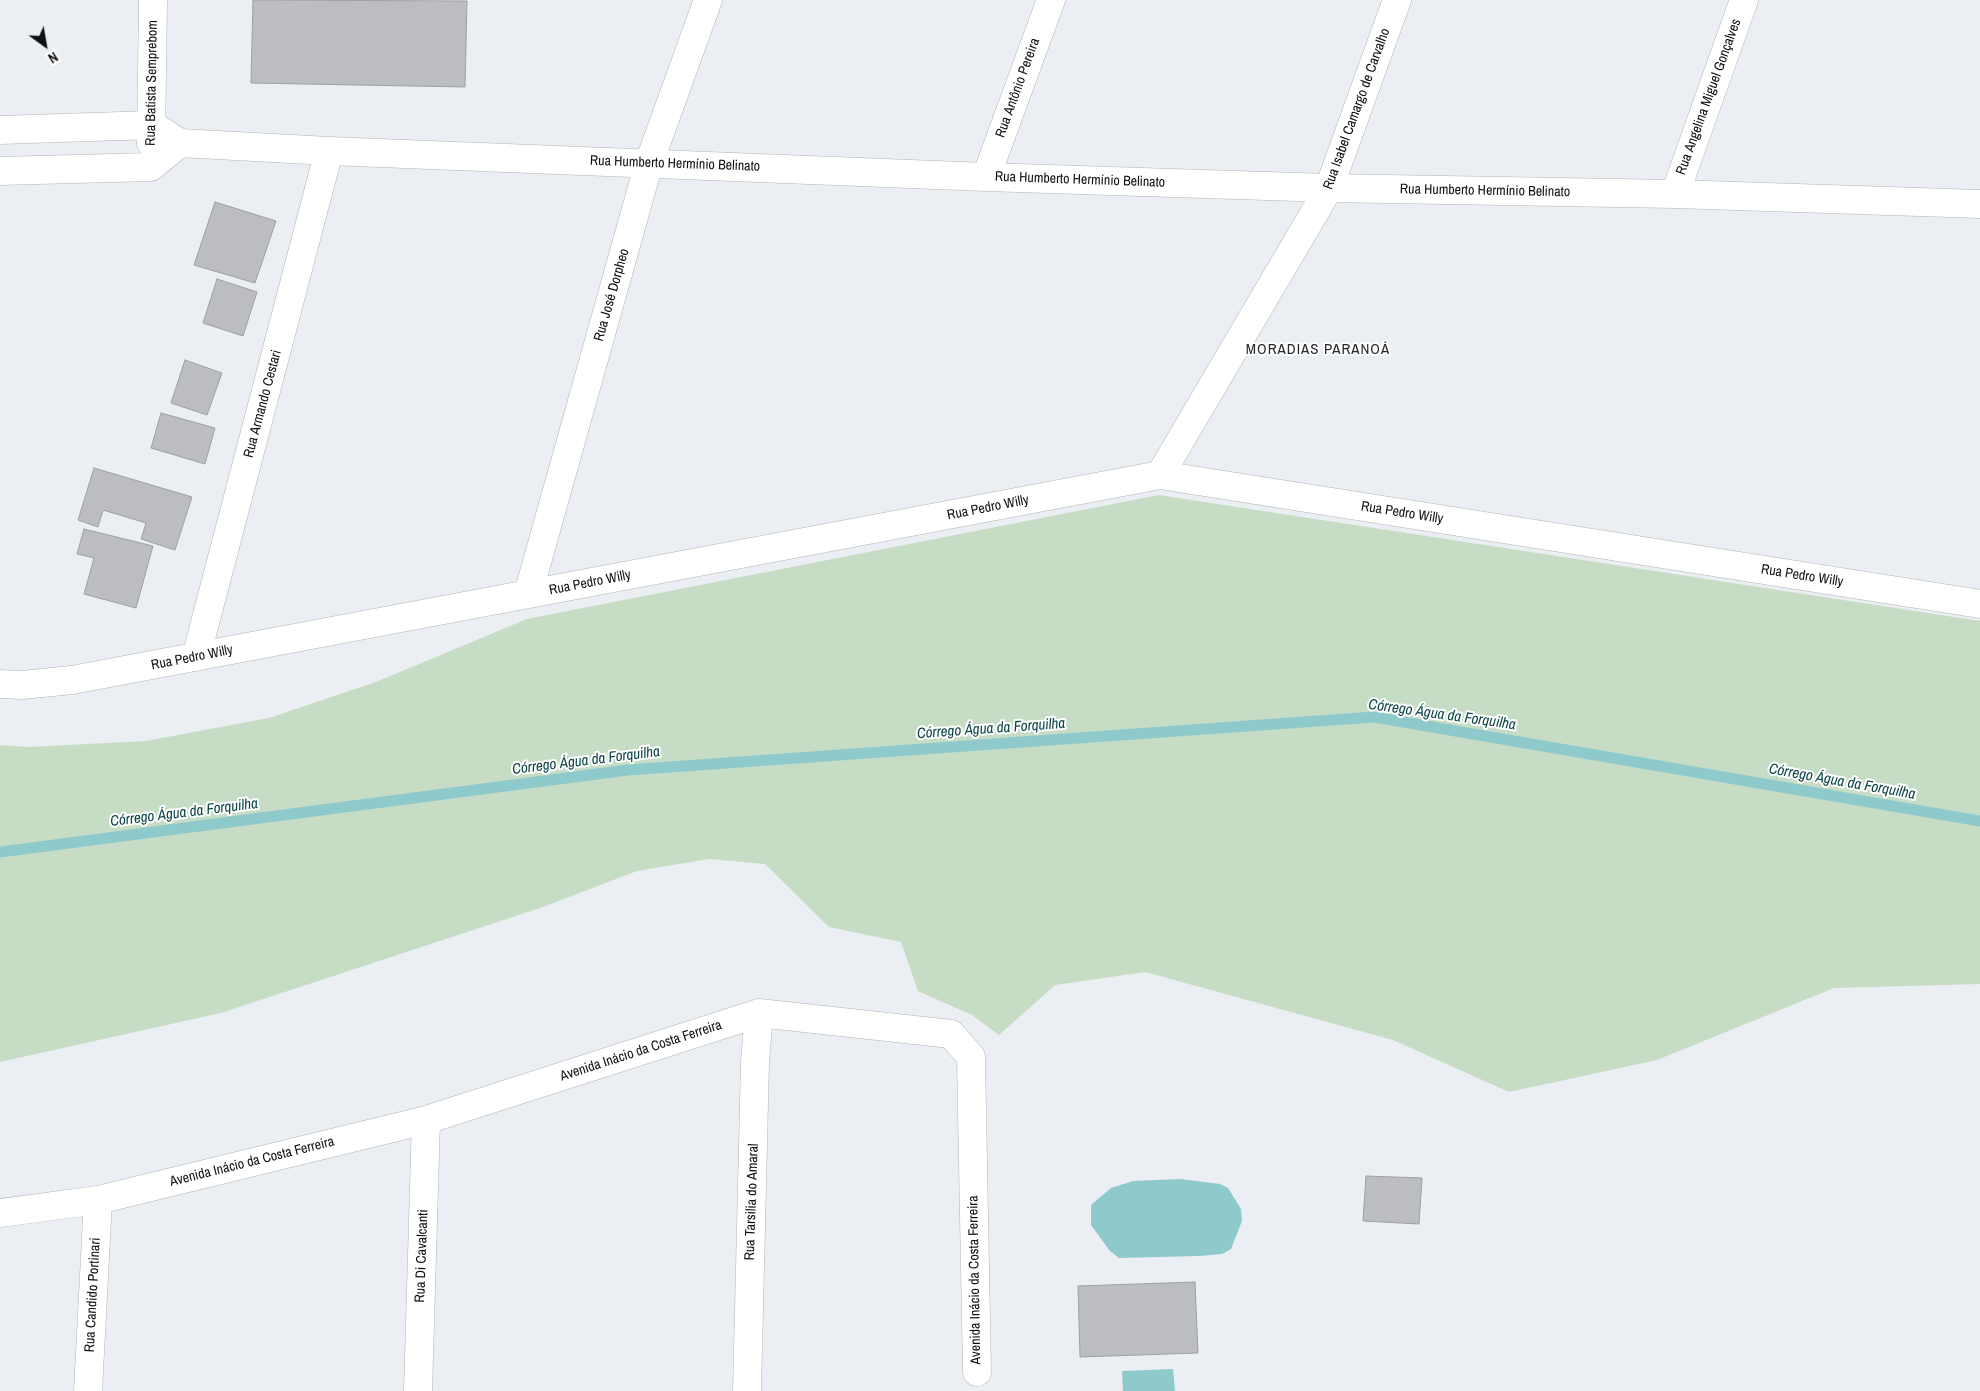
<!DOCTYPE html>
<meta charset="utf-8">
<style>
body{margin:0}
#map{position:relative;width:1980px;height:1391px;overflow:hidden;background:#ebeef2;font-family:"Archivo Narrow",sans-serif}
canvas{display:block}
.north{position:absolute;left:20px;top:20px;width:50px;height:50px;-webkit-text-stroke:4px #fff;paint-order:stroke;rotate:148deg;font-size:14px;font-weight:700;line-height:20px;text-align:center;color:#0f1011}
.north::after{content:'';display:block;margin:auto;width:18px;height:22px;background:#0f1011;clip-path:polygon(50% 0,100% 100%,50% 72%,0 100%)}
</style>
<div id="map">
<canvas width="1980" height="1391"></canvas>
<div class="north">N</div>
</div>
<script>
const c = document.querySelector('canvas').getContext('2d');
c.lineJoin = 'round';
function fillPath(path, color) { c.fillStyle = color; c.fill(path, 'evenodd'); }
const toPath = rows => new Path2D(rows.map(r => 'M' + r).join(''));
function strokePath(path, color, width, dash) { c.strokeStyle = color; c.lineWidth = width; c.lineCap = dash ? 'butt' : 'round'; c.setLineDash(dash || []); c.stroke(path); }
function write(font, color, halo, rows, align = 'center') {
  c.font = font + ' "Archivo Narrow",sans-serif'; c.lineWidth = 4; c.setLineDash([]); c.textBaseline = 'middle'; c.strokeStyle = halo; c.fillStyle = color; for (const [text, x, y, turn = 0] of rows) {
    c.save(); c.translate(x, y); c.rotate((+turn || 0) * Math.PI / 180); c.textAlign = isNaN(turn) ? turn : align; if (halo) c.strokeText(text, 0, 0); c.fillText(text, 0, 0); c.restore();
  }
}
const green = toPath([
 [1159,495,1980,621,1980,984,1834,988,1657,1060,1509,1092,1393,1040,1145,972,1055,985,999,1035,972,1015,918,991,901,942,829,927,765,864,709,859,637,871,540,908,221,1013,0,1062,0,745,29,747,146,741,269,718,376,682,527,619]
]);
const water = toPath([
 [1180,1179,1220,1184,1228,1188,1241,1209,1242,1221,1231,1249,1222,1254,1199,1256,1119,1258,1110,1251,1091,1225,1091,1205,1111,1188,1133,1181],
 [1173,1369,1175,1391,1123,1391,1122,1371]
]);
const stream = toPath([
 [0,852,628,770,1374,717,1980,821]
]);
const building = toPath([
 [253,0,467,1,465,87,251,83,253,0],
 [215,202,276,221,255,283,194,265,215,202],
 [217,279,257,292,243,336,203,323,217,279],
 [185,360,222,373,207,415,171,403,185,360],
 [161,413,215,428,205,464,151,448,161,413],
 [94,468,192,497,175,550,141,539,146,523,103,510,98,527,78,520,94,468],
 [84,529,153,546,136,608,84,594,94,558,77,554,84,529],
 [1366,1176,1422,1178,1419,1224,1363,1221,1366,1176],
 [1195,1282,1198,1353,1080,1357,1078,1286,1195,1282]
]);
const minor = toPath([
 [0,130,152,125,180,143,329,151,986,177,1329,188,1675,194,1980,204],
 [151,143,153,0],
 [0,171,151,167,180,143],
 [986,177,1051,0],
 [1675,194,1744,0],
 [1160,475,1329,188,1397,0],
 [528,594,649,163,708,0],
 [196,657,329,151],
 [0,684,22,685,72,680,1160,475,1980,604],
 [0,1213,98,1200,426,1120,759,1013,951,1034,971,1057,977,1372],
 [88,1391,98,1200],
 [418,1391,426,1120],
 [747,1391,755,1062,759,1013]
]);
const streetNames = [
 ["Rua Batista Semprebom",152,83,-89],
 ["Rua Antônio Pereira",1018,88,-70],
 ["Rua Angelina Miguel Gonçalves",1709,97,-70],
 ["Rua Isabel Camargo de Carvalho",1357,109,-70],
 ["Rua Humberto Hermínio Belinato",675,164,2],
 ["Rua Humberto Hermínio Belinato",1080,180,2],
 ["Rua Humberto Hermínio Belinato",1485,191,1],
 ["Rua José Dorpheo",612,295,-74],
 ["Rua Armando Cestari",263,404,-75],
 ["Rua Pedro Willy",988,508,-11],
 ["Rua Pedro Willy",1402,513,9],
 ["Rua Pedro Willy",1802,576,9],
 ["Rua Pedro Willy",590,583,-11],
 ["Rua Pedro Willy",192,658,-11],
 ["Avenida Inácio da Costa Ferreira",641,1051,-18],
 ["Avenida Inácio da Costa Ferreira",252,1162,-14],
 ["Rua Tarsilia do Amaral",752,1202,-88],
 ["Rua Di Cavalcanti",422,1256,-88],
 ["Avenida Inácio da Costa Ferreira",975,1280,-91],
 ["Rua Candido Portinari",93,1295,-87]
];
const neighbourhoodNames = [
 ["MORADIAS PARANOÁ",1318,350]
];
const waterNames = [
 ["Córrego Água da Forquilha",1442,715,8],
 ["Córrego Água da Forquilha",991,729,-4],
 ["Córrego Água da Forquilha",586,761,-7],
 ["Córrego Água da Forquilha",1842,782,10],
 ["Córrego Água da Forquilha",184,813,-7]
];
fillPath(green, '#c7dcc5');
fillPath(water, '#8ecacb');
strokePath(stream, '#8ecacb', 11);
fillPath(building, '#bbbdc1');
strokePath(building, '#9d9fa3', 1);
strokePath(minor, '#b1b4b7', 29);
strokePath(minor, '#fff', 28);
write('14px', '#0f1011', '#fff', streetNames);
c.letterSpacing = '1px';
write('15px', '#282a2d', '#fff', neighbourhoodNames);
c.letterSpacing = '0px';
write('italic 15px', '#0b4445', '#fff', waterNames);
</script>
